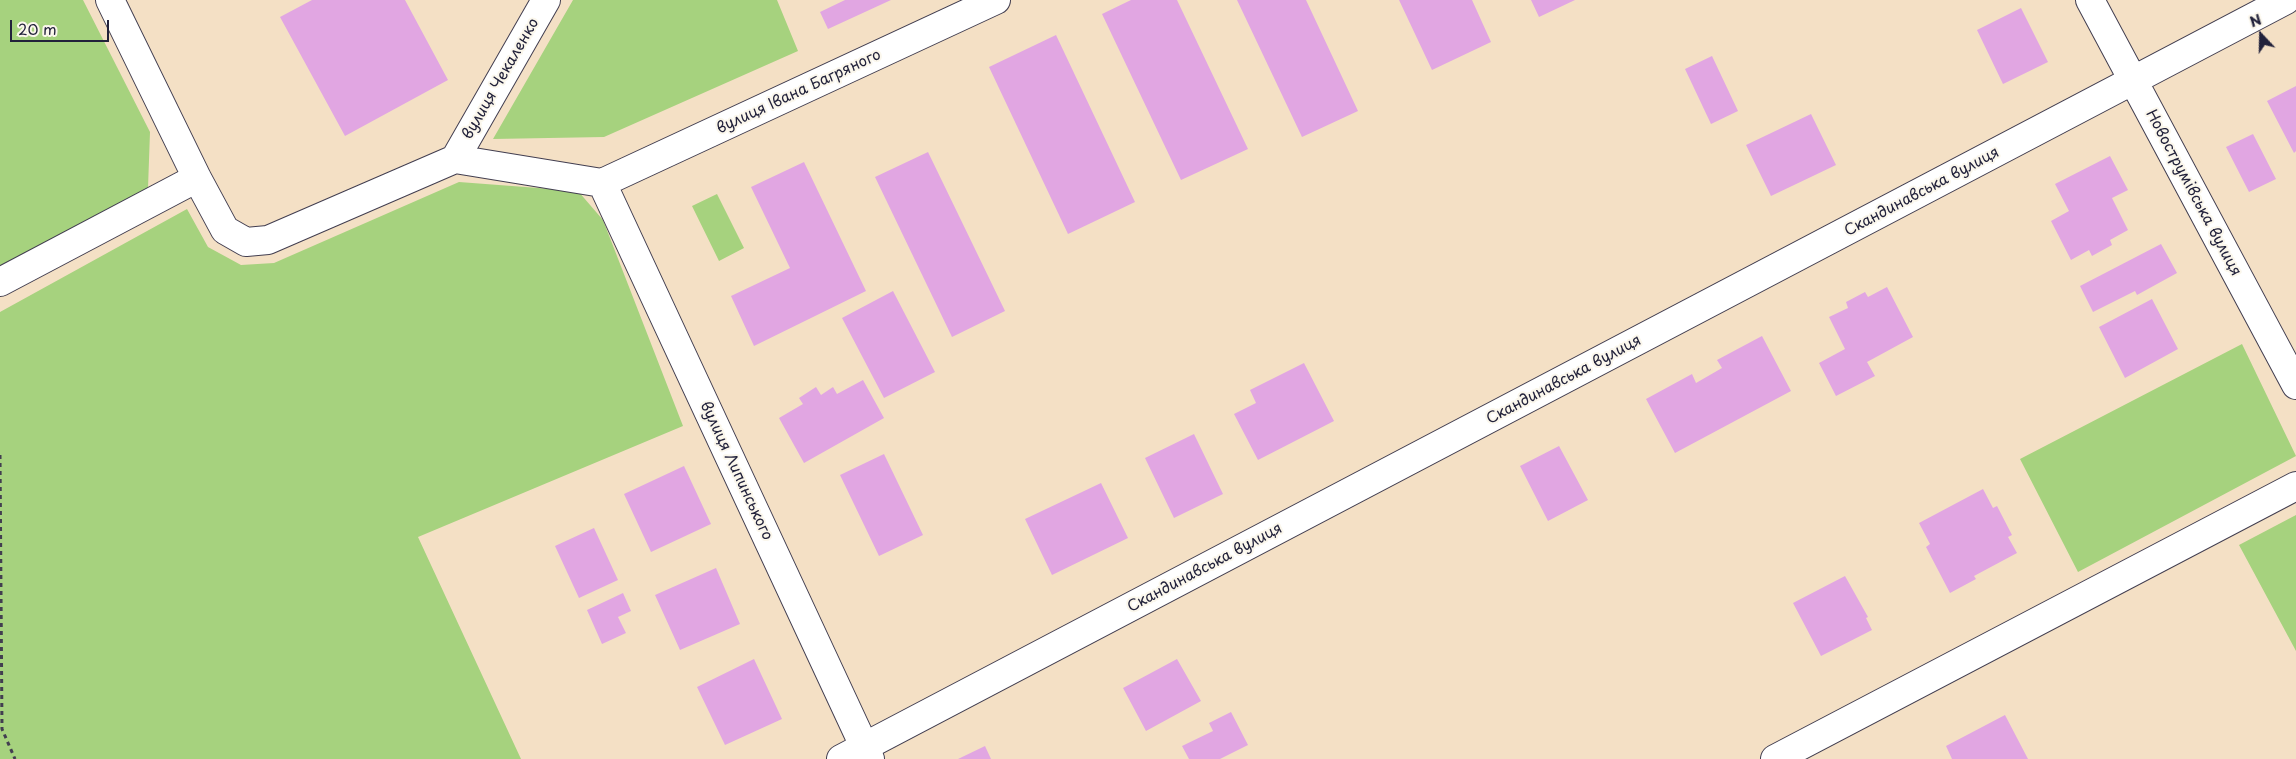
<!DOCTYPE html>
<meta charset="utf-8">
<style>
body{margin:0}
#map{position:relative;width:2296px;height:759px;overflow:hidden;background:#f4e0c5;font-family:"Playpen Sans",sans-serif}
canvas{display:block}
.north{position:absolute;left:2236px;top:10px;width:50px;height:50px;-webkit-text-stroke:4px #fbf7ec;paint-order:stroke;rotate:339deg;font-size:14px;font-weight:700;line-height:20px;text-align:center;color:#22223b}
.north::after{content:'';display:block;margin:auto;width:18px;height:22px;background:#22223b;clip-path:polygon(50% 0,100% 100%,50% 72%,0 100%)}
.scale{position:absolute;left:10px;top:20px;width:99px;height:22px;box-sizing:border-box;border:2px solid #22223b;border-top:0;padding-left:6px;font-size:15px;line-height:18px;white-space:nowrap;color:#22223b;-webkit-text-stroke:4px #fbf7ec;paint-order:stroke}
</style>
<div id="map">
<canvas width="2296" height="759"></canvas>
<div class="north">N</div>
<div class="scale">20 m</div>
</div>
<script>
const c = document.querySelector('canvas').getContext('2d');
c.lineJoin = 'round';
function fillPath(path, color) { c.fillStyle = color; c.fill(path, 'evenodd'); }
const toPath = rows => new Path2D(rows.map(r => 'M' + r).join(''));
function strokePath(path, color, width, dash) { c.strokeStyle = color; c.lineWidth = width; c.lineCap = dash ? 'butt' : 'round'; c.setLineDash(dash || []); c.stroke(path); }
function write(font, color, halo, rows, align = 'center') {
  c.font = font + ' "Playpen Sans",sans-serif'; c.lineWidth = 4; c.setLineDash([]); c.textBaseline = 'middle'; c.strokeStyle = halo; c.fillStyle = color; for (const [text, x, y, turn = 0] of rows) {
    c.save(); c.translate(x, y); c.rotate((+turn || 0) * Math.PI / 180); c.textAlign = isNaN(turn) ? turn : align; if (halo) c.strokeText(text, 0, 0); c.fillText(text, 0, 0); c.restore();
  }
}
const green = toPath([
 [0,0,83,0,150,132,148,188,0,266],
 [573,0,777,0,798,51,604,137,493,139],
 [459,182,578,191,603,220,683,426,418,537,521,759,0,759,0,312,187,209,208,247,241,265,274,263],
 [717,194,744,248,719,261,692,206],
 [2242,344,2296,456,2078,572,2020,459],
 [2296,515,2296,651,2239,545]
]);
const building = toPath([
 [312,0,405,0,448,80,345,136,280,17],
 [845,0,891,0,828,29,820,12],
 [1131,0,1177,0,1248,149,1181,180,1102,14],
 [1237,0,1306,0,1358,111,1302,137],
 [1399,0,1472,0,1491,42,1432,70],
 [1531,0,1575,0,1539,17],
 [2021,8,2048,62,2003,84,1977,30],
 [1056,35,1135,202,1068,234,989,67],
 [1712,56,1738,111,1711,124,1685,69],
 [2296,86,2296,151,2294,153,2267,101],
 [1811,114,1836,165,1771,196,1746,145],
 [2253,134,2276,179,2249,192,2226,147],
 [928,152,1005,311,952,337,875,177],
 [2110,156,2128,190,2112,198,2128,230,2110,240,2112,245,2092,256,2089,250,2071,260,2051,221,2069,211,2055,184],
 [804,162,866,291,754,346,731,296,790,268,751,187],
 [2161,244,2177,273,2137,295,2135,291,2093,312,2080,286],
 [1887,287,1913,337,1867,362,1875,376,1836,396,1819,363,1845,349,1829,317,1848,308,1846,302,1865,292,1868,297],
 [893,291,935,372,884,398,842,318],
 [2152,299,2178,349,2125,378,2099,327],
 [1762,336,1791,391,1675,453,1646,399,1692,374,1696,383,1722,368,1717,360],
 [1304,363,1334,421,1258,460,1234,414,1256,403,1250,390],
 [863,380,884,418,804,463,779,418,803,404,799,398,816,387,821,395,833,387,837,394],
 [1194,434,1223,494,1174,518,1145,458],
 [1559,446,1588,500,1548,521,1520,466],
 [884,454,923,535,879,556,840,475],
 [684,466,711,524,651,552,624,494],
 [1101,483,1128,538,1052,575,1025,519],
 [1983,489,1993,508,1997,506,2012,535,2008,537,2017,553,1974,576,1976,579,1950,593,1926,547,1930,544,1919,523],
 [594,528,618,580,579,598,555,546],
 [716,568,740,624,680,650,655,595],
 [1845,576,1868,617,1866,618,1872,630,1821,656,1793,603],
 [623,593,631,611,618,617,626,633,602,644,587,610],
 [754,659,782,719,725,745,697,687],
 [1177,659,1201,701,1146,731,1123,688],
 [1231,712,1248,745,1220,759,1189,759,1182,746,1213,731,1209,723],
 [2005,715,2028,759,1952,759,1946,746],
 [985,746,991,759,958,759]
]);
const path = toPath([
 [0,455,2,729,15,759]
]);
const minor = toPath([
 [110,0,197,178,225,230,246,242,268,240,455,159,602,183],
 [2090,0,2296,385],
 [455,159,546,0],
 [602,183,870,759],
 [602,183,996,0],
 [0,282,197,178],
 [841,759,2286,0],
 [1775,759,2296,486]
]);
const streetNames = [
 ["вулиця Чекаленко",501,79,-60],
 ["вулиця Івана Багряного",799,92,-25],
 ["Скандинавська вулиця",1922,192,-28],
 ["Новострумівська вулиця",2193,193,62],
 ["Скандинавська вулиця",1564,380,-28],
 ["вулиця Липинського",736,471,65],
 ["Скандинавська вулиця",1205,568,-28]
];
fillPath(green, '#a6d27e');
fillPath(building, '#e1a6e2');
strokePath(minor, '#423e50', 30);
strokePath(path, '#423e50', 3, [4, 4]);
strokePath(minor, '#fff', 28);
write('15px', '#22223b', '#fbf7ec', streetNames);
</script>
